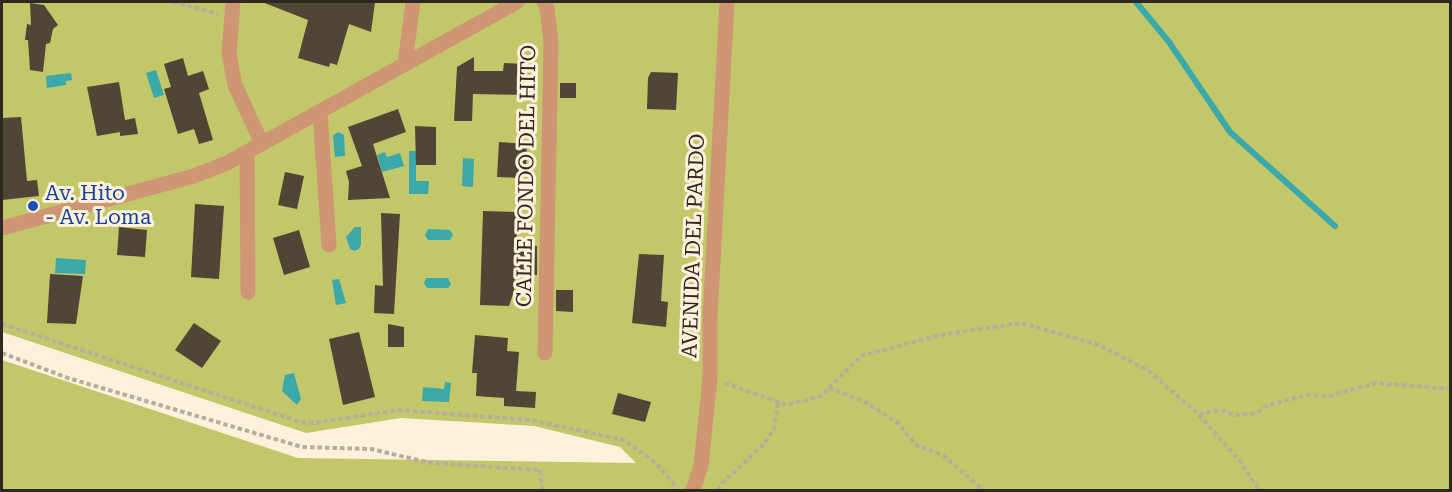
<!DOCTYPE html>
<style>
body{margin:0}
#map{position:relative;width:1452px;height:492px;overflow:hidden;background:#fef1dc;font-family:"Roboto Serif",serif}
canvas{display:block}
.frame{position:absolute;inset:0;border:3px solid #2d2820;pointer-events:none}
</style>
<div id="map">
<canvas width="1452" height="492"></canvas>
<div class="frame"></div>
</div>
<script>
const c = document.querySelector('canvas').getContext('2d');
c.lineJoin = 'round';
function fillPath(path, color) { c.fillStyle = color; c.fill(path, 'evenodd'); }
const toPath = rows => new Path2D(rows.map(r => 'M' + r).join(''));
function strokePath(path, color, width, dash) { c.strokeStyle = color; c.lineWidth = width; c.lineCap = dash ? 'butt' : 'round'; c.setLineDash(dash || []); c.stroke(path); }
function write(font, color, halo, rows, align = 'center') {
  c.font = font + ' "Roboto Serif",serif'; c.lineWidth = 6; c.setLineDash([]); c.textBaseline = 'middle'; c.strokeStyle = halo; c.fillStyle = color; for (const [text, x, y, turn = 0] of rows) {
    c.save(); c.translate(x, y); c.rotate((+turn || 0) * Math.PI / 180); c.textAlign = isNaN(turn) ? turn : align; if (halo) c.strokeText(text, 0, 0); c.fillText(text, 0, 0); c.restore();
  }
}
const green = toPath([
 [2,2,1450,2,1450,490,2,490,2,360,298,458,636,463,620,447,534,426,401,418,306,433,2,332]
]);
const water = toPath([
 [156,70,164,95,154,98,146,73],
 [71,73,72,80,66,81,66,85,47,88,46,76],
 [338,132,344,135,345,156,335,157,333,136],
 [409,151,416,151,416,181,429,181,428,194,409,194],
 [385,152,387,157,400,153,404,166,382,172,377,155],
 [463,158,474,159,473,187,462,186],
 [355,227,361,227,361,245,359,249,355,251,350,249,346,237],
 [428,229,450,230,453,235,450,240,428,240,425,235],
 [56,258,86,260,85,274,55,273],
 [426,278,448,278,451,284,448,288,427,288,424,283],
 [339,279,346,303,336,305,332,280],
 [294,373,301,399,297,405,282,391,285,375],
 [445,382,451,383,449,402,422,401,423,387,444,389]
]);
const stream = toPath([
 [1136,2,1169,42,1230,132,1335,226]
]);
const building = toPath([
 [262,2,375,2,371,32,349,24,337,65,330,63,329,67,298,58,308,20],
 [30,3,44,5,58,25,53,29,50,43,46,44,43,72,30,70,28,40,25,40,27,24,31,25],
 [474,57,474,71,503,71,504,63,526,64,526,95,473,94,472,121,454,121,457,67],
 [183,58,188,76,203,71,209,89,199,93,213,140,199,144,194,129,178,134,164,89,171,87,164,64],
 [651,72,678,73,676,110,647,109,648,78],
 [119,82,125,120,135,118,138,134,120,136,120,132,97,136,87,87],
 [560,83,576,83,576,98,560,98],
 [398,109,406,132,373,144,390,198,348,200,349,182,346,171,362,166,348,127],
 [21,117,27,181,37,180,39,196,2,200,2,118],
 [415,126,436,127,436,165,416,165],
 [499,142,527,144,526,167,530,172,521,178,497,177],
 [285,172,304,176,297,209,278,205],
 [195,204,224,206,219,279,191,277],
 [483,211,516,212,517,240,526,241,526,245,537,246,537,275,515,274,514,291,509,306,480,305],
 [381,213,400,214,394,314,374,313,375,285,383,286],
 [119,227,147,230,145,257,117,255],
 [299,230,310,267,284,275,273,238],
 [639,254,664,255,661,301,668,302,666,327,632,323],
 [50,274,83,276,76,324,47,323],
 [556,290,573,290,573,312,556,311],
 [194,323,221,341,202,368,175,350],
 [388,324,404,327,404,347,388,347],
 [359,332,375,397,343,405,329,339],
 [475,335,508,338,507,351,519,352,516,391,536,392,535,408,504,406,504,398,476,396,477,373,472,373],
 [618,393,651,402,645,422,612,414]
]);
const path = toPath([
 [173,2,218,14],
 [2,324,301,422,312,423,399,410,531,420,624,440,657,464,677,488],
 [2,353,68,378,302,447,371,449,431,463,540,470,542,490],
 [725,383,787,405,821,396,861,356,940,335,1021,323,1099,345,1149,371,1198,414,1240,461,1259,490],
 [829,388,865,402,898,423,916,445,943,455,983,490],
 [1199,414,1220,410,1236,415,1257,413,1266,406,1286,400,1309,395,1329,396,1376,383,1450,389],
 [718,490,722,483,764,444,774,429,778,402]
]);
const minor = toPath([
 [233,2,229,54,235,85,262,144],
 [544,2,547,8,551,43,545,353],
 [405,63,413,2],
 [320,112,329,245],
 [247,152,248,292],
 [2,228,194,176,227,163,517,2],
 [693,490,701,466,710,378,710,317,727,2]
]);
const markers = [
 [33,206,6,"#1a4fb4"]
];
const streetNames = [
 ["CALLE FONDO DEL HITO",527,176,-89],
 ["AVENIDA DEL PARDO",694,246,-88]
];
const transitNames = [
 ["Av. Hito",45,194],
 ["- Av. Loma",45,218]
];
fillPath(green, '#c2c76a');
fillPath(water, '#3ba8aa');
strokePath(stream, '#3ba8aa', 6);
fillPath(building, '#514635');
strokePath(path, '#b7ad9c', 4, [4.5, 3]);
strokePath(minor, '#cf9676', 15);
for (const [x, y, r, color] of markers) { const dot = new Path2D(); dot.arc(x, y, r, 0, 2 * Math.PI); c.fillStyle = color; c.fill(dot); strokePath(dot, '#fef1dc', 2); }
write('21px', '#2d2820', '#fef1dc', streetNames);
write('21px', '#164399', '#fef1dc', transitNames, 'left');
</script>
